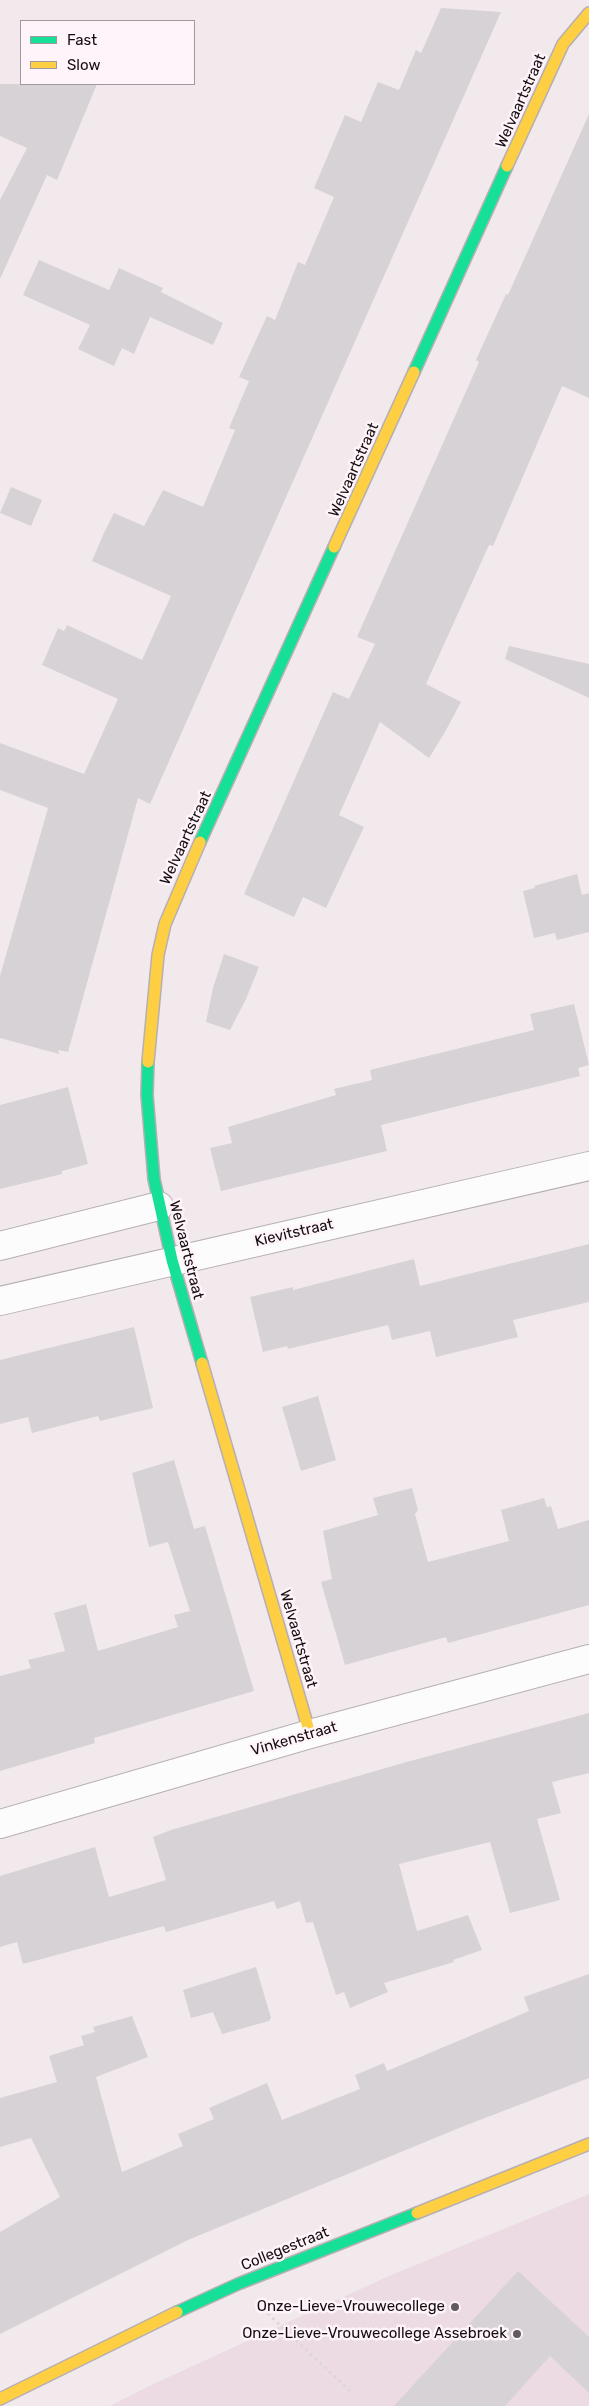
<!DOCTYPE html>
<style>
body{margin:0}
#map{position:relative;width:589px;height:2406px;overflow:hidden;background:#f2e9ed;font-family:Rubik,sans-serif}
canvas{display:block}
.legend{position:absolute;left:20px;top:20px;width:175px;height:65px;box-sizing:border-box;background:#fef4f9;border:1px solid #a0989c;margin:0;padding:6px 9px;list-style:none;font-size:15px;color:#140e11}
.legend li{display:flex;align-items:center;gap:10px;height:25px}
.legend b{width:25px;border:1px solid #a0989c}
</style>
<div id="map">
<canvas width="589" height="2406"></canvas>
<ul class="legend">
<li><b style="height:6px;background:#16e098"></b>Fast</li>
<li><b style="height:6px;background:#ffcf43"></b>Slow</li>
</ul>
</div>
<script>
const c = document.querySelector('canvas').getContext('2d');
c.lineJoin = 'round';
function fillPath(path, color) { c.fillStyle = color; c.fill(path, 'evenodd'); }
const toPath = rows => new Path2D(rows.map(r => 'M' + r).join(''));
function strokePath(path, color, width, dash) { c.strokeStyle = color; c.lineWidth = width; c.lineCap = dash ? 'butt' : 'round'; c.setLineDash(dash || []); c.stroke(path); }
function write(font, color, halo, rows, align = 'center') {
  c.font = font + ' Rubik,sans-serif'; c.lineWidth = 5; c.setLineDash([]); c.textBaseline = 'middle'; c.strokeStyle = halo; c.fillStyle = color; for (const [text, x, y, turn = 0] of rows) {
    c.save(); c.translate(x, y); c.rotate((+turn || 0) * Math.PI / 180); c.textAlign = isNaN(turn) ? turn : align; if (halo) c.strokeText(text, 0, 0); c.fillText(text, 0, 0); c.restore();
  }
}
const built = toPath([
 [589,2194,589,2406,110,2406,147,2387,391,2275]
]);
const building = toPath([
 [441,8,501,12,150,804,138,798,68,1052,58,1050,59,1054,0,1038,0,976,48,808,0,790,0,743,84,774,118,699,42,665,58,628,64,631,67,625,142,660,171,596,92,561,103,535,114,513,144,526,163,490,203,507,235,430,229,428,249,381,239,377,267,316,275,320,298,262,305,265,334,197,314,188,345,115,361,122,378,82,399,90,416,50,421,53],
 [0,84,97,84,57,180,47,175,0,279,0,200,27,148,0,136],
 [589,114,589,398,562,386,493,546,489,545,426,684,461,702,445,732,429,758,380,722,339,815,364,827,326,908,303,897,294,917,244,894,333,692,349,699,375,644,357,637,479,362,476,360,506,294,508,295],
 [39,260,109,290,119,268,163,288,161,292,223,323,213,345,150,317,134,354,122,348,114,366,78,349,90,325,23,295],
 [11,487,42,500,31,526,0,513],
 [509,646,589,664,589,698,505,659],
 [577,874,582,895,589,893,589,932,557,940,555,933,534,938,523,891,535,888,534,886],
 [224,954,259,967,246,999,230,1030,206,1022,213,988],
 [574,1004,589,1065,578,1068,580,1076,381,1125,387,1151,221,1191,210,1148,232,1143,228,1127,336,1095,334,1089,372,1080,370,1070,534,1030,530,1014],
 [68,1087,88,1164,62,1171,62,1174,0,1189,0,1105],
 [589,1244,589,1302,513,1320,518,1337,436,1357,430,1331,392,1340,388,1325,288,1349,287,1346,263,1352,250,1297,293,1287,293,1290,414,1259,420,1286],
 [134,1327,153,1408,100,1421,98,1416,32,1433,28,1417,0,1424,0,1360],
 [318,1396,336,1460,301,1471,282,1407],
 [174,1460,194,1529,205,1526,254,1691,94,1738,95,1743,0,1771,0,1676,31,1668,28,1660,65,1651,54,1613,86,1604,98,1651,178,1627,174,1615,190,1611,168,1542,149,1547,132,1473],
 [412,1488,418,1510,415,1514,428,1562,509,1541,501,1510,544,1498,547,1507,551,1506,558,1529,589,1520,589,1605,448,1643,446,1637,345,1665,321,1582,332,1579,323,1531,378,1515,373,1498],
 [589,1713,589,1773,552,1782,561,1813,537,1819,560,1900,510,1913,490,1842,399,1864,417,1931,468,1915,482,1950,453,1960,454,1962,384,1983,388,1992,350,2008,344,1992,336,1995,313,1922,306,1923,300,1901,277,1909,274,1901,166,1932,164,1926,23,1964,17,1942,0,1947,0,1876,95,1847,109,1897,166,1880,153,1837,171,1830,403,1763],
 [256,1967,271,2018,269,2021,222,2034,213,2012,191,2018,183,1990],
 [589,1974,589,2078,459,2128,188,2240,0,2334,0,2232,60,2197,31,2138,0,2147,0,2098,57,2082,49,2056,84,2045,81,2036,95,2032,93,2027,132,2016,148,2057,96,2077,122,2172,183,2146,178,2134,214,2119,209,2108,267,2083,282,2120,360,2089,355,2075,384,2063,387,2071,529,2011,524,1997],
 [518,2271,589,2337,589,2393,550,2356,505,2406,394,2406]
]);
const path = toPath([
 [263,2309,351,2392]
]);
const street = toPath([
 [0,1246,159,1206],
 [0,1301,589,1166],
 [0,1824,310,1734,589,1659]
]);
const fast = toPath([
 [414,372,507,166],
 [200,842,334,547],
 [148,1062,147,1095,154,1179,172,1260,202,1363],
 [177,2312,238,2284,417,2213]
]);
const slow = toPath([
 [507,166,563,44,589,13],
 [334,547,414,372],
 [148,1062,158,955,165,924,200,842],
 [202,1363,310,1734],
 [417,2213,589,2144],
 [0,2399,177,2312]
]);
const markers = [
 [455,2307,5,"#625b5e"],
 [517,2334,5,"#625b5e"]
];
const streetNames = [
 ["Welvaartstraat",521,101,-66],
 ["Welvaartstraat",354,470,-66],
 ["Welvaartstraat",186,838,-65],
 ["Kievitstraat",294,1233,-13],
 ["Welvaartstraat",186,1250,76],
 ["Welvaartstraat",298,1639,74],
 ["Vinkenstraat",294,1739,-16],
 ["Collegestraat",285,2249,-22]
];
const poiNames = [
 ["Onze-Lieve-Vrouwecollege",445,2307],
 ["Onze-Lieve-Vrouwecollege Assebroek",507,2334]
];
fillPath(built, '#eddbe4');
fillPath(building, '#d7d2d6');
strokePath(street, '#b6afb3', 30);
strokePath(fast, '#b6afb3', 14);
strokePath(slow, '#b6afb3', 14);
strokePath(path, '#d9d7d8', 3, [2.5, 4]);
strokePath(street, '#fdfcfc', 28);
strokePath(fast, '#16e098', 11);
strokePath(slow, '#ffcf43', 11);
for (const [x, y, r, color] of markers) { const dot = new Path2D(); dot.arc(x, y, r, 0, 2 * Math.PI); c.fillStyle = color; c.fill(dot); strokePath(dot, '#fef4f9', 2); }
write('15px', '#140e11', '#fef4f9', streetNames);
write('15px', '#140e11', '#fef4f9', poiNames, 'right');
</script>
